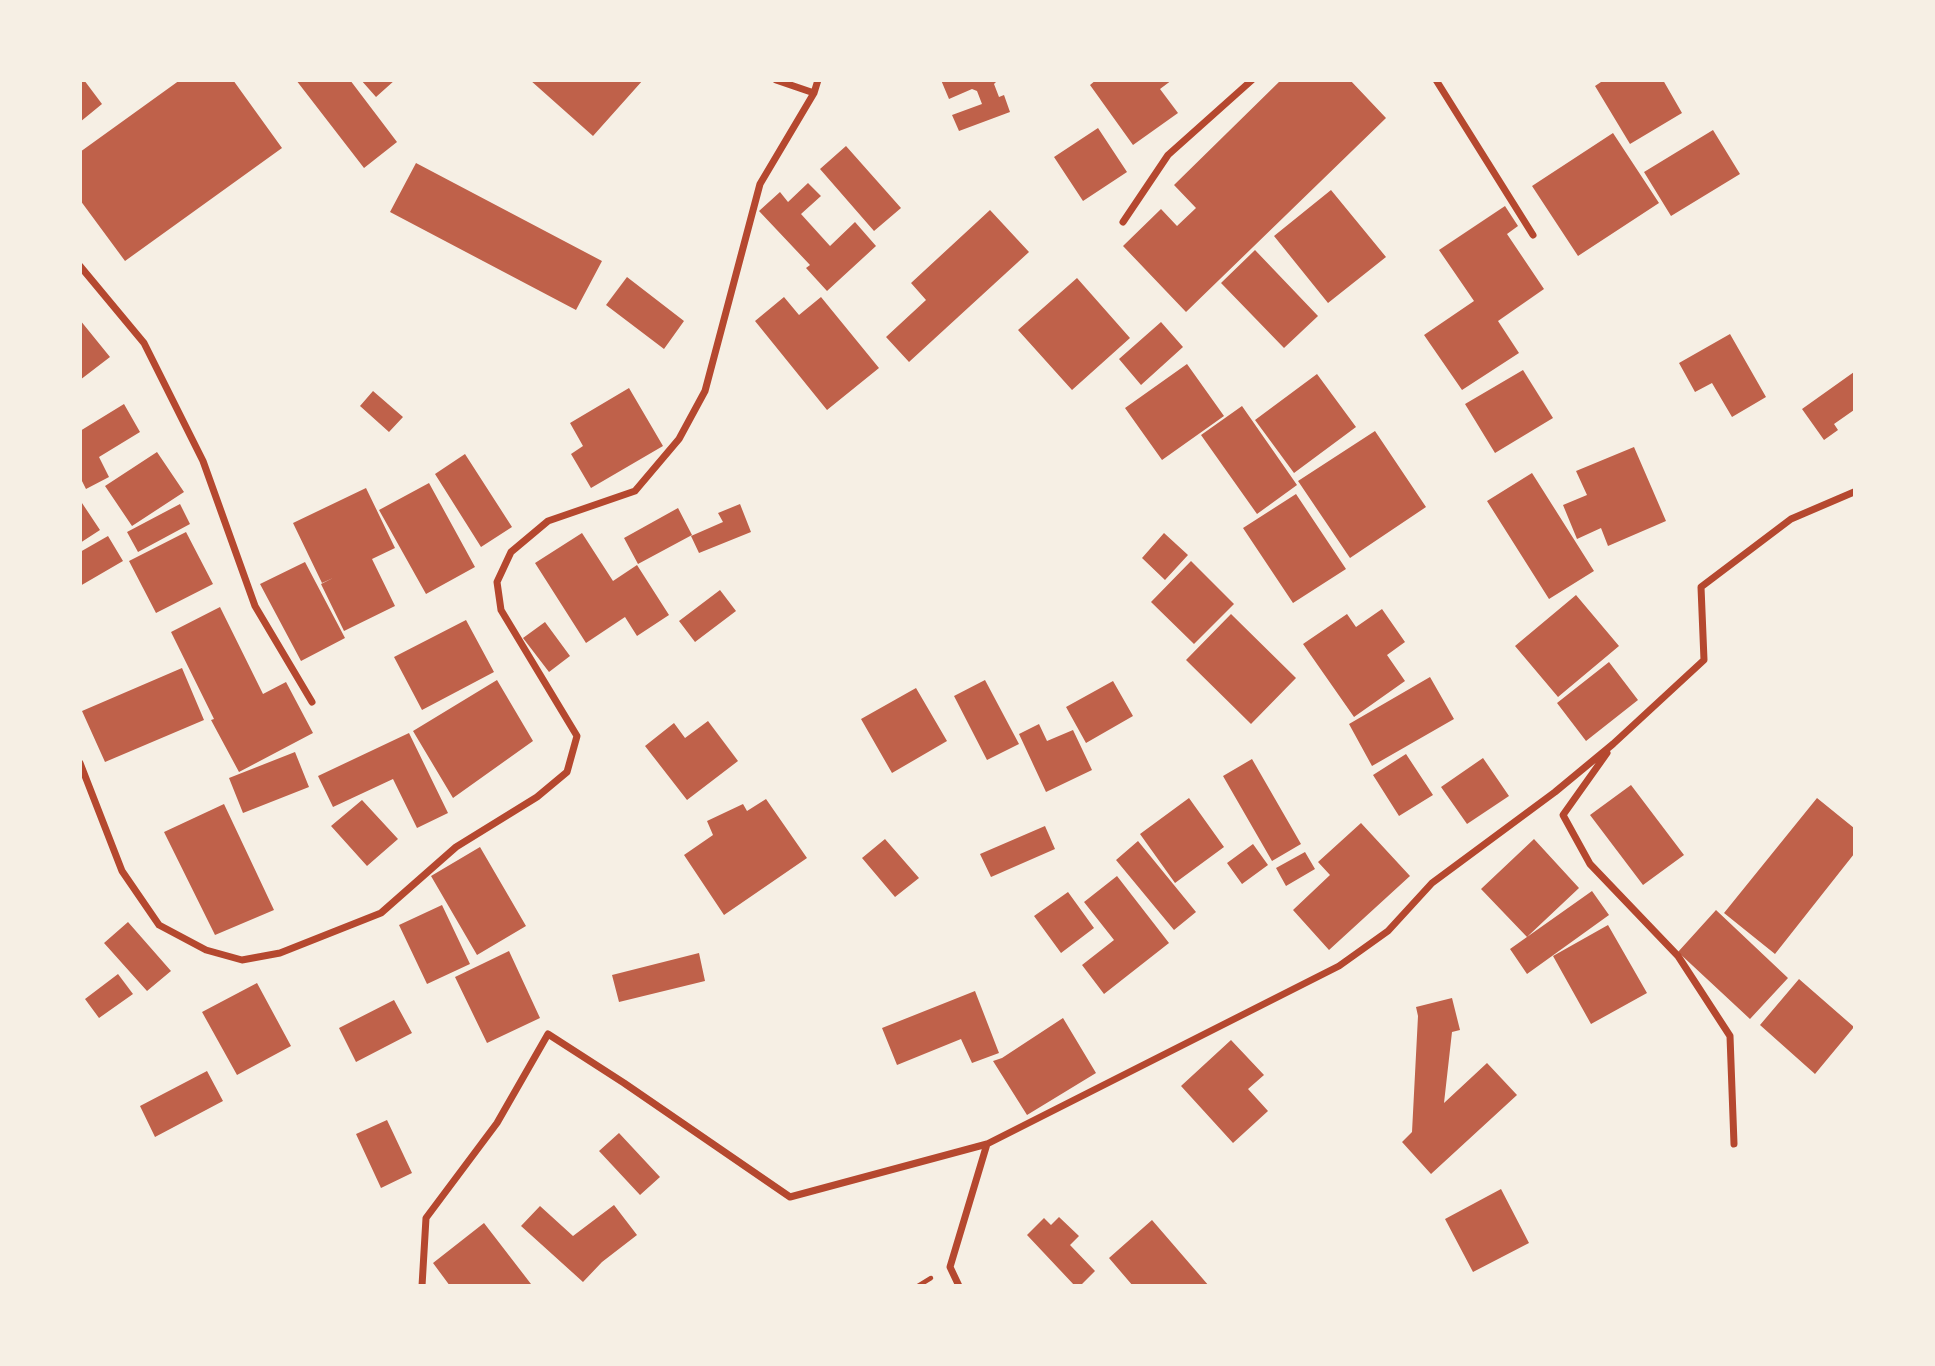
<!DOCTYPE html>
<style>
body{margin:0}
#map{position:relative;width:1935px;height:1366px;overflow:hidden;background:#f6efe4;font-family:Montserrat,sans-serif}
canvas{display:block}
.frame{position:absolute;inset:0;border:82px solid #f6efe4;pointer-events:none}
</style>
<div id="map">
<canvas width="1935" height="1366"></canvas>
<div class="frame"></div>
</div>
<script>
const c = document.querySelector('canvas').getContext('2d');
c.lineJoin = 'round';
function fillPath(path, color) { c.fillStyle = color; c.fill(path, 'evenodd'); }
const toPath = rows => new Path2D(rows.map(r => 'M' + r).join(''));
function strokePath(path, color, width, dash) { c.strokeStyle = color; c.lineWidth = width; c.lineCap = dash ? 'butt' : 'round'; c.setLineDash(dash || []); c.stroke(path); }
const building = toPath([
 [80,80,84,80,102,104,80,122],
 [180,80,233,80,282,148,125,261,80,200,80,152],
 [296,80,350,80,397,142,364,168],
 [361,80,395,80,376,97],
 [530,80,643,80,593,136],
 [941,80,996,80,996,82,994,84,999,97,1004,95,1010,112,959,131,952,115,982,104,977,91,972,89,949,99],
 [1096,80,1172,80,1160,89,1178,113,1133,145,1090,85],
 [1281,80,1350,80,1386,118,1186,312,1123,246,1161,209,1177,226,1196,208,1174,185],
 [1604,80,1663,80,1682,113,1630,144,1595,86],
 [1098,128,1127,172,1083,201,1054,157],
 [1713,130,1740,174,1671,216,1644,172],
 [1613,133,1659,203,1578,256,1532,186],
 [846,146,901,208,874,231,820,169],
 [416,163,602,261,576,310,390,212],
 [808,183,821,196,801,214,830,246,855,222,876,246,827,291,806,268,810,265,759,211,780,192,788,202],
 [1331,190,1386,257,1328,303,1274,236],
 [1505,206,1518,226,1507,234,1544,289,1498,321,1519,353,1462,390,1424,335,1474,301,1439,250],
 [990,210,1029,252,909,362,886,337,926,300,911,283],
 [1255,250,1318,316,1284,348,1221,283],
 [627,277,684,321,664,349,606,305],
 [1077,278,1130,338,1072,390,1018,330],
 [784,297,799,315,821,297,879,368,827,410,755,321],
 [80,320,110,357,80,380],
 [1161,322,1183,347,1141,385,1119,359],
 [1730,334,1766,397,1732,417,1712,383,1695,392,1679,363],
 [1187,364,1224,416,1162,460,1125,408],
 [1523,370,1553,418,1495,453,1465,404],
 [1854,372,1854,410,1834,424,1838,430,1824,440,1802,409],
 [1317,374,1356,427,1294,473,1255,420],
 [629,388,663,446,591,488,571,454,583,446,570,423],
 [373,391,403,417,389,432,360,406],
 [124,404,140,432,99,457,109,477,86,489,80,477,80,431],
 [1242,406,1297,485,1257,514,1201,435],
 [1375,431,1426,507,1350,558,1298,481],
 [1634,447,1666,521,1608,546,1601,528,1577,539,1563,505,1587,495,1576,471],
 [157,452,184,492,132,526,105,486],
 [465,454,512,527,481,547,435,474],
 [1532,473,1594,571,1549,599,1487,501],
 [429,483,475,567,426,594,379,510],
 [366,488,395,548,372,559,395,606,344,631,321,584,333,578,322,583,293,523],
 [1296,494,1346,569,1293,603,1243,528],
 [80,500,100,530,80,543],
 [180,504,190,524,138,552,127,532],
 [740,504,751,532,699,553,691,536,723,522,718,513],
 [678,508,692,535,638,564,624,538],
 [186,532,213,584,156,613,129,561],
 [582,533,613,581,637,565,669,615,637,636,625,617,586,643,535,563],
 [1164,533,1188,555,1165,580,1142,558],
 [108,536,123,561,80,586,80,552],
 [1191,561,1234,604,1194,644,1151,602],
 [305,562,345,638,301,661,260,584],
 [720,590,736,611,695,642,679,621],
 [1576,595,1619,646,1558,697,1515,646],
 [220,607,263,694,286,682,313,733,239,772,211,720,214,719,171,632],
 [1382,609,1405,642,1387,655,1405,681,1354,717,1303,644,1347,614,1356,627],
 [1231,614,1296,678,1251,724,1186,660],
 [466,620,494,672,422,710,394,657],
 [545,622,570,656,549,672,523,638],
 [1609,662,1638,700,1586,741,1557,703],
 [182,668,204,720,105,762,82,711],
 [1430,677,1454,719,1372,766,1349,724],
 [497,680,533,741,453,798,413,731],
 [985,680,1019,744,987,760,954,696],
 [1113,681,1133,716,1086,743,1066,707],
 [916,688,947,741,892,773,861,719],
 [708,721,738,761,687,800,645,746,674,723,685,738],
 [1039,724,1047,741,1073,730,1092,770,1046,792,1019,734],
 [409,733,448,813,417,828,393,779,333,807,318,776],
 [295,752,309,787,243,813,229,778],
 [1406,754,1433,795,1399,816,1373,775],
 [1483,758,1509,796,1467,824,1441,787],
 [1252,759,1301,844,1272,861,1223,776],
 [1631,785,1684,855,1643,885,1590,815],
 [1189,798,1224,847,1175,883,1140,834],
 [1817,798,1854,828,1854,854,1775,954,1724,913],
 [766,799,807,858,724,915,684,855,713,835,707,821,743,804,747,811],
 [362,800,398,839,367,866,331,826],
 [224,804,274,910,215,935,164,832],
 [1361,823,1410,876,1329,950,1293,910,1330,875,1318,862],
 [1045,826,1055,849,991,877,980,854],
 [885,839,919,878,895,897,862,858],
 [1534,839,1579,888,1527,937,1481,889],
 [1138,841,1196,912,1174,930,1116,860],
 [1253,844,1268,865,1242,884,1227,863],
 [480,847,526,926,477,955,431,876],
 [1305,852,1315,869,1286,886,1276,868],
 [1117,876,1169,943,1104,994,1082,965,1114,940,1084,902],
 [1592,891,1609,915,1527,974,1510,949],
 [1068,892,1094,928,1061,953,1034,916],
 [442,905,470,964,427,984,399,925],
 [1716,910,1788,978,1750,1019,1678,952],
 [128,922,171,971,147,991,104,943],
 [1608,925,1647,993,1591,1024,1553,956],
 [509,951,540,1018,487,1043,455,977],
 [699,953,705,981,619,1002,612,975],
 [118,974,133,994,99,1018,85,999],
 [1799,979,1854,1027,1815,1074,1760,1025],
 [257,983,291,1046,237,1075,202,1012],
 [975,991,999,1053,972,1063,961,1039,897,1065,882,1028],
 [1452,998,1460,1030,1452,1032,1444,1103,1487,1063,1517,1095,1431,1174,1402,1142,1412,1132,1418,1016,1416,1007],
 [394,1000,412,1033,356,1062,339,1028],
 [1063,1018,1096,1073,1027,1115,993,1061,1002,1058],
 [1231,1040,1264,1075,1248,1089,1268,1111,1233,1143,1181,1086],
 [207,1071,223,1101,155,1137,140,1106],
 [387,1120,412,1173,381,1188,356,1134],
 [619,1133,660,1177,640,1195,599,1151],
 [1501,1189,1529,1243,1473,1272,1445,1219],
 [614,1205,637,1235,602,1262,583,1282,521,1226,540,1206,573,1236],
 [1059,1217,1079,1236,1070,1245,1095,1271,1080,1286,1075,1286,1027,1235,1044,1218,1051,1225],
 [1152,1220,1209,1286,1133,1286,1109,1258],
 [484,1223,531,1284,530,1286,450,1286,433,1263]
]);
const path = toPath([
 [918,1286,931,1278]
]);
const minor = toPath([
 [776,80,814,93],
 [1436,80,1533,235],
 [1123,222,1168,155,1252,80],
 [80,266,144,343,203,461,255,606,312,702],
 [1607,753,1563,815,1590,864,1678,956,1730,1036,1734,1144],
 [80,763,122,871,159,925,206,950,242,960,280,953,381,913,456,847,537,797,567,772,577,736,501,610,497,582,511,552,548,521,635,491,679,439,705,391,760,184,814,93,818,80],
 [422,1286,426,1218,497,1123,548,1034,624,1083,790,1197,987,1144],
 [959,1286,950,1267,987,1144,1339,966,1388,931,1432,883,1555,792,1613,744,1704,660,1701,587,1791,519,1854,492]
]);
fillPath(building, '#bf614a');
strokePath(path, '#b5482f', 4.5);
strokePath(minor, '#b5482f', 7);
</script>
